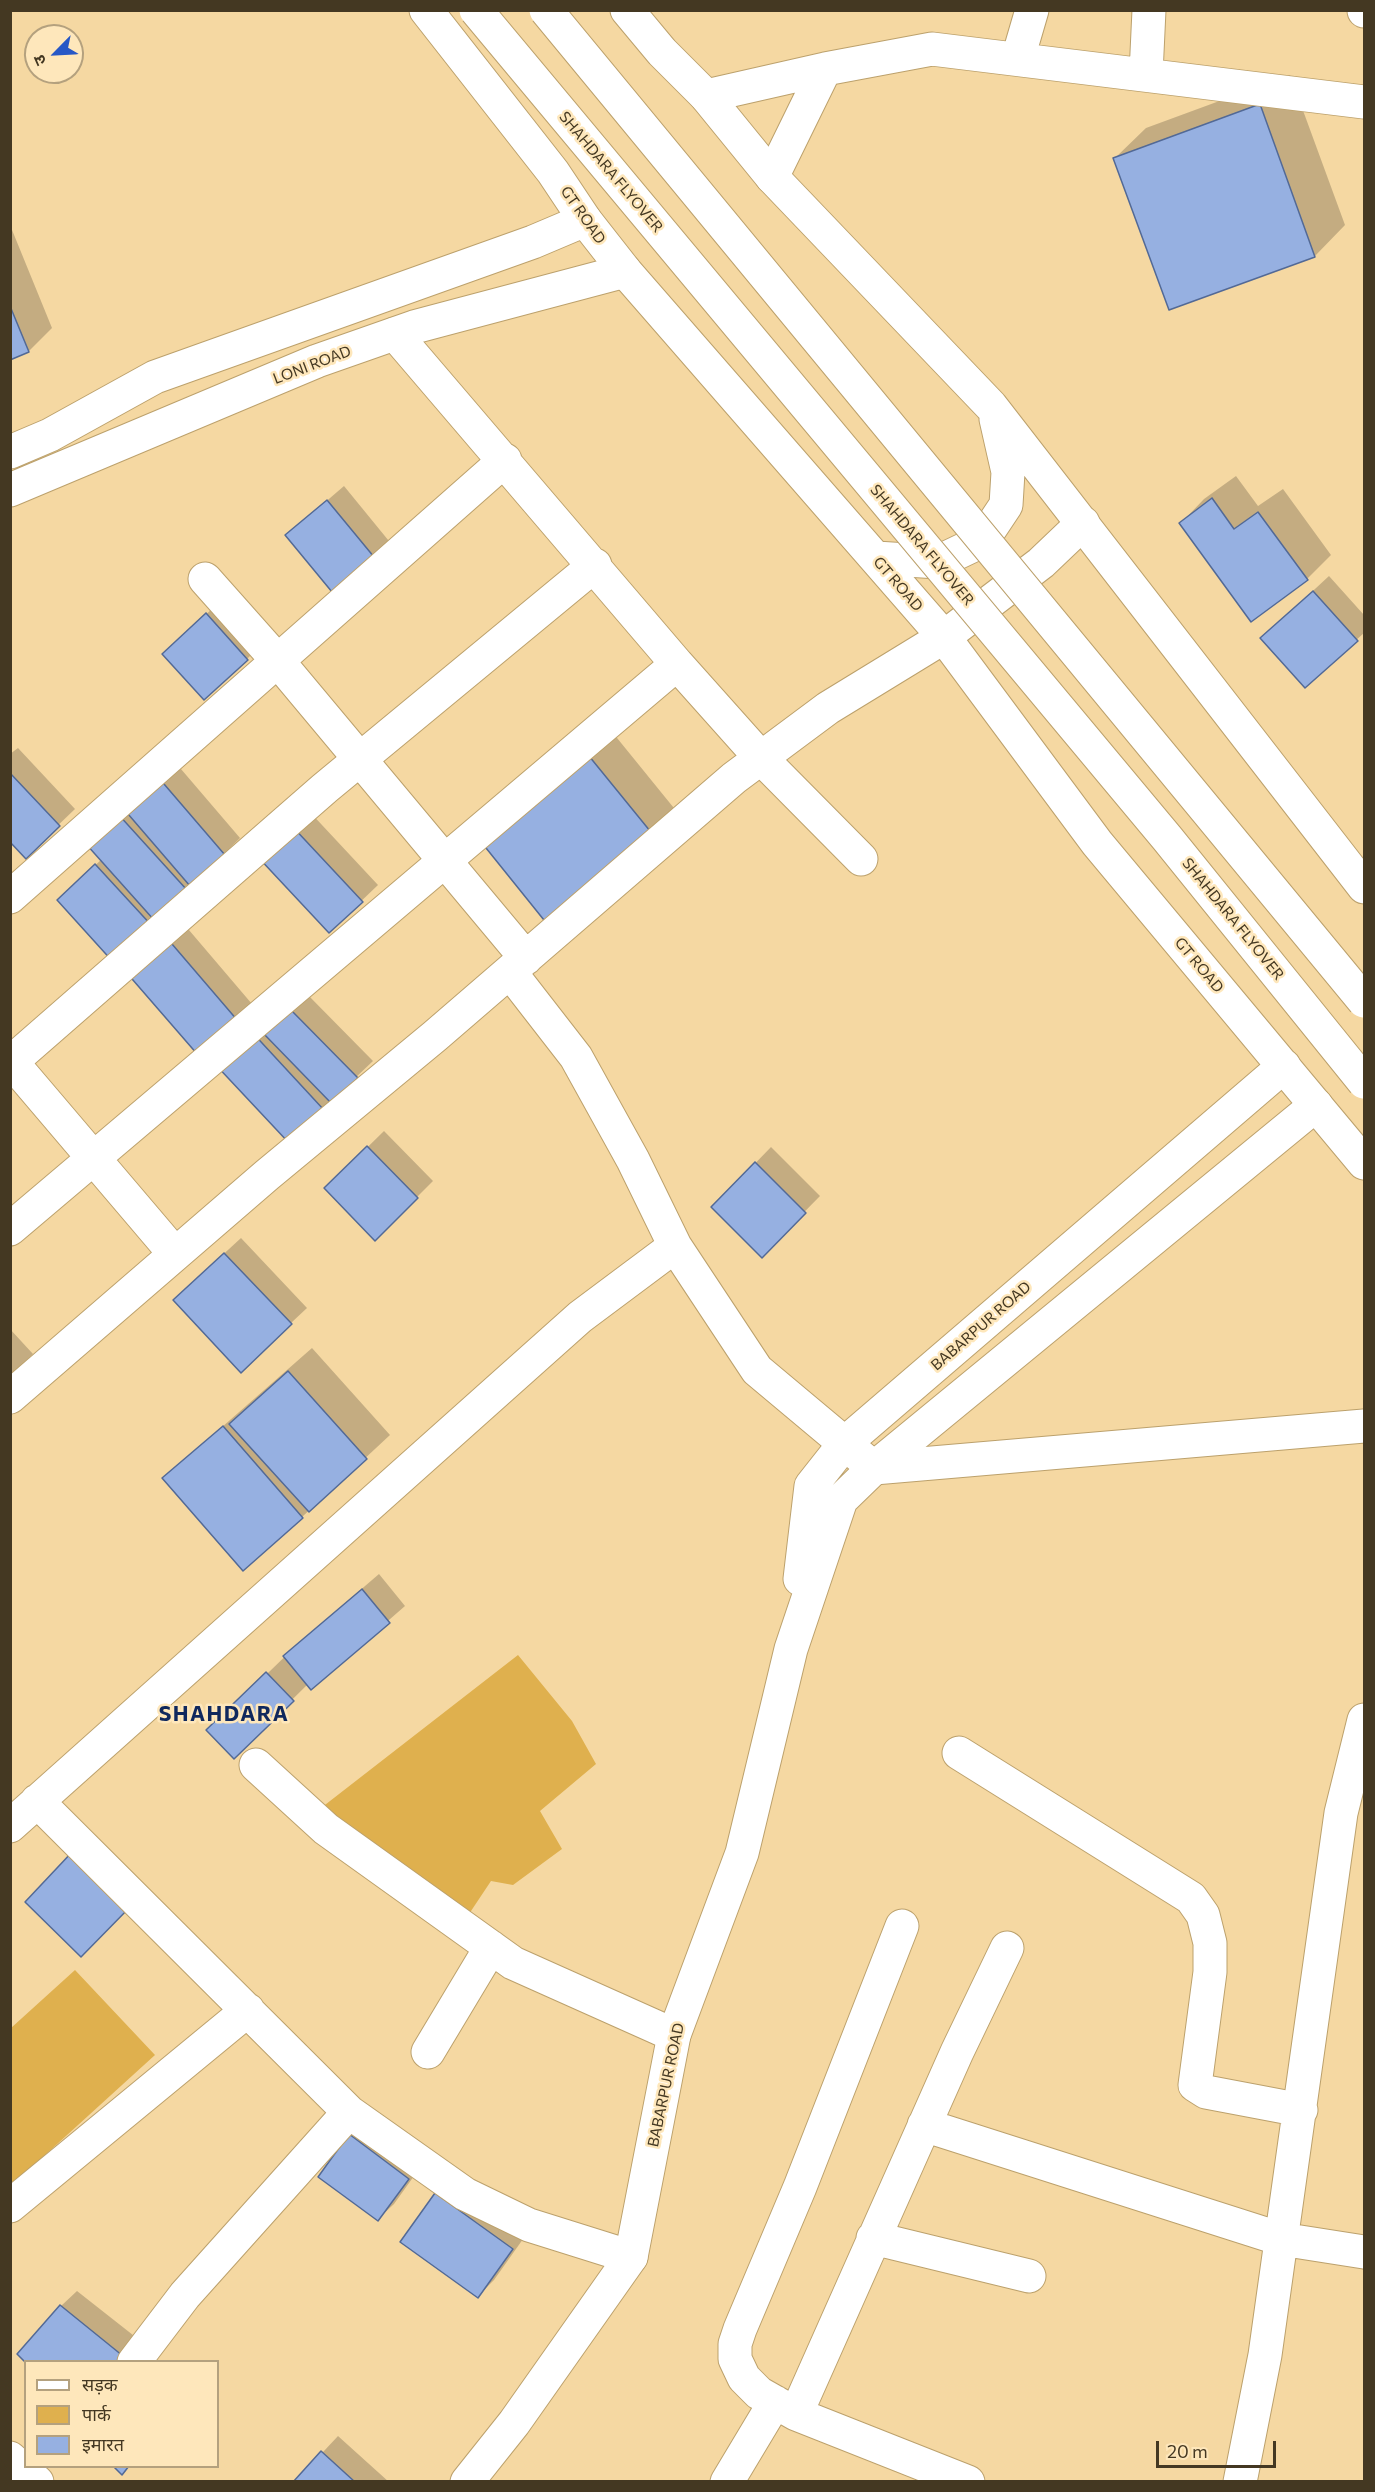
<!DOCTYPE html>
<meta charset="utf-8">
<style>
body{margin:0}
#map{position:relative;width:1375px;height:2492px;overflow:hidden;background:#f5d8a2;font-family:Commissioner,"Noto Sans Devanagari",sans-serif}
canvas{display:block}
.frame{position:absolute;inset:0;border:12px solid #443822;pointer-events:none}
.legend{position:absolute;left:24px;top:2360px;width:195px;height:108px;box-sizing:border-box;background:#fee7bb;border:2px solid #b4a17e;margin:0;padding:8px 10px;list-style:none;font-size:18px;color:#443822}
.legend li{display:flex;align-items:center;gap:12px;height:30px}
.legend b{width:30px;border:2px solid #b4a17e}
.north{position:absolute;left:24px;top:24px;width:60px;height:60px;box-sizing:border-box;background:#fee7bb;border:2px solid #b4a17e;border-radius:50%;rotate:246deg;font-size:16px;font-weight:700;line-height:24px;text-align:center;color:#443822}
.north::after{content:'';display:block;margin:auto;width:21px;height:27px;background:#2758c6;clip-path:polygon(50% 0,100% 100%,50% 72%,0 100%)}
.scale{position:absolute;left:1156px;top:2441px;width:120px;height:27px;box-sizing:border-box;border:3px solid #443822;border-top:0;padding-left:8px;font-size:18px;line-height:21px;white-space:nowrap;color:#443822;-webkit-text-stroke:4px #fee7bb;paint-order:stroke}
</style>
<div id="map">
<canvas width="1375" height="2492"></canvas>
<div class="frame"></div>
<ul class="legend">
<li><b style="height:8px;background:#fff"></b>सड़क</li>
<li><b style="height:16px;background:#dfb04e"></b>पार्क</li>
<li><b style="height:16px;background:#96b0e1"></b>इमारत</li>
</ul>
<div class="north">उ</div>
<div class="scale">20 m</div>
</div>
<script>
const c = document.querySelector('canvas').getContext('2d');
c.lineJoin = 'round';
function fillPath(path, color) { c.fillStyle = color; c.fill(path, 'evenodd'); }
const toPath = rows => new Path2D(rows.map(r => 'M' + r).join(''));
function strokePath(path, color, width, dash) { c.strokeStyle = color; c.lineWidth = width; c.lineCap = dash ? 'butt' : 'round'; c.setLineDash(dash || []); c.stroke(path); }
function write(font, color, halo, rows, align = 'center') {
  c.font = font + ' Commissioner,sans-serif'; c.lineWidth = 5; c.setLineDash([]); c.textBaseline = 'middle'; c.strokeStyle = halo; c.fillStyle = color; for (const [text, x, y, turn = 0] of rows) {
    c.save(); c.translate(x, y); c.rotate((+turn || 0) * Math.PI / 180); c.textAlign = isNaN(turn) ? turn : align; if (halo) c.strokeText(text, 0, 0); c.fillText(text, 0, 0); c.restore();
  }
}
const green = toPath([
 [518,1655,572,1721,596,1764,540,1811,562,1849,513,1885,491,1881,469,1914,321,1808],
 [75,1970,155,2055,11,2186,11,2028]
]);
const shadow = toPath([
 [1290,75,1345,225,1315,256,1170,308,1115,158,1146,128],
 [10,225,52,328,29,351,10,359],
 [1236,476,1258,506,1283,489,1331,555,1307,579,1252,620,1181,523,1204,499],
 [344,486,393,546,378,562,287,535],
 [1329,576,1364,615,1364,633,1305,686,1262,638],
 [223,599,263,643,247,659,180,638],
 [613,733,682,818,552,928,484,843],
 [18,748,75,809,26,856,10,840,10,754],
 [175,762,240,838,152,926,75,884,102,859,88,844],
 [308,810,378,885,330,931,259,856],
 [183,923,252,1004,237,1020,128,972],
 [306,993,373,1061,289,1141,232,1047],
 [384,1131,433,1181,375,1239,326,1188],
 [771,1147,820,1196,762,1255,713,1207],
 [241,1238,307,1308,291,1323,191,1284],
 [10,1329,33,1354,10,1376],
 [312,1348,390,1435,302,1517,164,1478],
 [379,1574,405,1606,311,1688,308,1684,234,1757,208,1731,301,1641],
 [366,2119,424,2162,394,2204,378,2219,350,2135],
 [452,2178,528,2232,494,2280,478,2296,436,2194],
 [77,2291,138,2339,121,2362,61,2306],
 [338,2436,389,2482,295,2482]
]);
const building = toPath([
 [1260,104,1315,257,1169,310,1113,158,1260,104],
 [10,306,29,352,10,360,10,306],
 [1212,498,1234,529,1258,512,1308,580,1251,622,1179,523,1212,498],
 [327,500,379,563,337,598,285,535,327,500],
 [1313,591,1358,641,1305,688,1260,638,1313,591],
 [206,613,248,660,204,700,162,654,206,613],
 [589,756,659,842,552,930,482,843,589,756],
 [10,773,60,826,26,859,10,842,10,773],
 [158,777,225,855,190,886,122,807,158,777],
 [118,814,187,890,154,920,86,844,118,814],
 [291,825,363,902,329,933,257,856,291,825],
 [95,864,153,927,114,963,57,900,95,864],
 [166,937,238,1021,198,1055,126,972,166,937],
 [289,1008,358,1078,332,1104,263,1033,289,1008],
 [250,1030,324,1110,289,1143,214,1063,250,1030],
 [367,1146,418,1198,375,1241,324,1188,367,1146],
 [755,1162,806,1213,762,1258,711,1207,755,1162],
 [224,1253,292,1324,241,1373,173,1300,224,1253],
 [288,1371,367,1459,309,1512,229,1424,288,1371],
 [223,1426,303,1518,243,1571,162,1478,223,1426],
 [362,1589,390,1623,311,1690,283,1656,362,1589],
 [266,1672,294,1701,234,1759,206,1730,266,1672],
 [73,1851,130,1907,81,1957,25,1902,73,1851],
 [349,2134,409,2179,378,2221,318,2177,349,2134],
 [435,2193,513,2249,478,2298,400,2242,435,2193],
 [60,2305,123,2356,118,2362,26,2363,17,2354,60,2305],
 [321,2451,355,2482,293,2482,321,2451],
 [113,2466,129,2466,122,2475,113,2466]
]);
const street = toPath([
 [1364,10,1364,11],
 [1018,58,1032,10],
 [1146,74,1149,10],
 [706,96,825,69,932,49,1364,102],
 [772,177,825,69],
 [205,579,277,660,526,958],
 [677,664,760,757,861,859],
 [10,897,505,460],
 [510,972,576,1057,633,1160,675,1246,757,1370,874,1468,1364,1426],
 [10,1060,175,1254],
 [10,1063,325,788,595,565],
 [10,1229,677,664,395,334],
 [10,1397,267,1175,435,1036,734,778,828,708,944,637,1041,563,1083,523],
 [959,1753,1191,1898,1203,1915,1210,1943,1210,1972,1195,2085,1206,2092,1301,2110],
 [256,1765,326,1829,513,1963,674,2035],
 [37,1801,349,2112,465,2194,529,2225,631,2257],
 [10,1826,580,1317,675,1246],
 [902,1926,800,2187,740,2329,735,2344,735,2359,744,2378,759,2393,796,2414,968,2482],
 [428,2052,491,1947],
 [924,2125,1281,2239,1364,2252],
 [10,2206,248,2010],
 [873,2238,1029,2276],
 [134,2362,185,2295,349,2112],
 [796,2414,957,2052,1007,1948],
 [10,2458,37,2482],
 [727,2482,775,2402],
 [1240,2482,1265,2355,1341,1813,1364,1720]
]);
const secondary = toPath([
 [800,1579,811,1486,845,1443,1284,1066],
 [467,2482,514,2423,631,2257,674,2035,742,1853,791,1649,841,1500,874,1468,1316,1105]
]);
const primary = toPath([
 [426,10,553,172,585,220,625,271,944,637,1097,843,1364,1163],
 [627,10,662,52,706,96,772,177,991,406,1364,887],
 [876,558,938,562,982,541,1006,505,1008,472,996,419]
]);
const highway = toPath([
 [10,452,50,435,155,377,533,242,585,220],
 [10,490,317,361,414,327,625,271]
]);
const highwayBridge = toPath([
 [476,10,1167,838,1364,1082],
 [546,10,1364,1001]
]);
const streetNames = [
 ["SHAHDARA FLYOVER",611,172,50],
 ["GT ROAD",583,215,55],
 ["LONI ROAD",312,365,-21],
 ["SHAHDARA FLYOVER",922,545,50],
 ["GT ROAD",898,584,49],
 ["SHAHDARA FLYOVER",1233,919,51],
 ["GT ROAD",1199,965,50],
 ["BABARPUR ROAD",981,1326,-41],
 ["BABARPUR ROAD",666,2085,-78]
];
const districtNames = [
 ["SHAHDARA",224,1714]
];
fillPath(green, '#dfb04e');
fillPath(shadow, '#0003');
fillPath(building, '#96b0e1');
strokePath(building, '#526996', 1.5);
strokePath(street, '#bca16c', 35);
strokePath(secondary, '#bca16c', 35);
strokePath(primary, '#bca16c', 35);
strokePath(highway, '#bca16c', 35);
strokePath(street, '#fff', 33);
strokePath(secondary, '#fff', 33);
strokePath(primary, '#fff', 33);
strokePath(highway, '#fff', 33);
strokePath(highwayBridge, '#bca16c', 35, []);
strokePath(highwayBridge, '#fff', 33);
write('15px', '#443822', '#fee7bb', streetNames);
c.letterSpacing = '1.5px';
write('bold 21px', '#10285d', '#fee7bb', districtNames);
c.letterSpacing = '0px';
</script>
